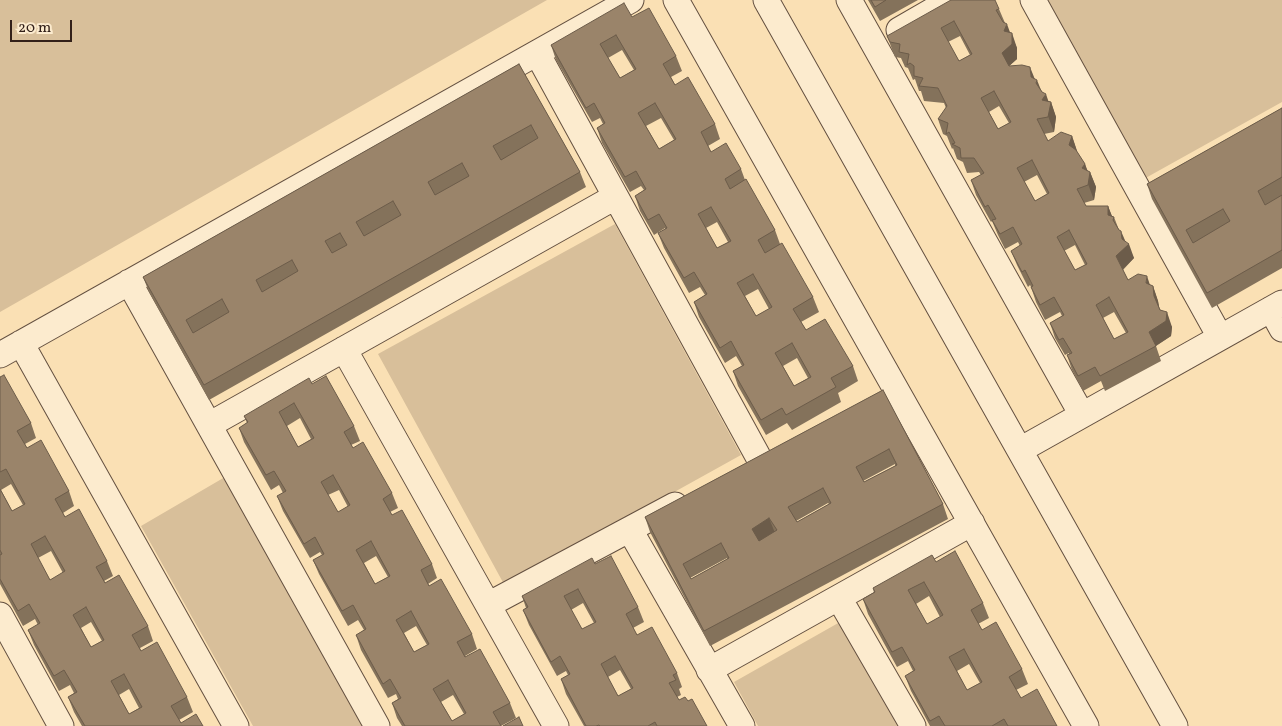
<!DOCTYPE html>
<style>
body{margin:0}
#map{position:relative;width:1282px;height:726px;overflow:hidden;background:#fae0b4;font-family:Vollkorn,serif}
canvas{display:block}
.scale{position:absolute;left:10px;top:20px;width:62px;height:22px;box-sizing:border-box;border:2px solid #322019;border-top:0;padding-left:6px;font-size:15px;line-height:18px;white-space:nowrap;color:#322019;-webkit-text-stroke:4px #fcebce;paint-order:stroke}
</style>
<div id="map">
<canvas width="1282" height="726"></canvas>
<div class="scale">20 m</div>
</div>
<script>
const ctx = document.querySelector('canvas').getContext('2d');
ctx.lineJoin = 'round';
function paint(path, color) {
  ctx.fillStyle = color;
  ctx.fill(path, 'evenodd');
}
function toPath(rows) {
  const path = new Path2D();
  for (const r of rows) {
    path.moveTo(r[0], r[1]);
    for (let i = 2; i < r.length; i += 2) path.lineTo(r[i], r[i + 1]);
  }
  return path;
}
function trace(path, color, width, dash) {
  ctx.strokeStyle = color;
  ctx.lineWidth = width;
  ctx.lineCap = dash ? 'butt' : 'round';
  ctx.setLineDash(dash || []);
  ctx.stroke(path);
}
paint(toPath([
 [0,0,547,0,0,312],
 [1044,0,1282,0,1282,102,1142,180],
 [615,224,741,455,505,586,378,354],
 [225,477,365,726,253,726,141,526],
 [840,622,898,726,758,726,734,682]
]), '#d8bf9a');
const minor = toPath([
 [676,0,1086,726],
 [766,0,1175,726],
 [849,0,1082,415],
 [1033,0,1220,337],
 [899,30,951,0],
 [537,53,760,460],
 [129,282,377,726],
 [1271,309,1282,329],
 [21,343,236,726],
 [344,349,556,726],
 [0,355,631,0],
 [209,425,615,197],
 [1020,450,1282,303],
 [630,530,742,726],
 [839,598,913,726],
 [488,605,675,505],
 [0,615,61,726],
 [709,670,972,523]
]);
trace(minor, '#645040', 27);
trace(minor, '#fcebce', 25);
paint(toPath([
 [868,0,918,0,880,21],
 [999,9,1005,23,1017,48,1017,59,1009,66,1034,79,1042,92,1048,101,1051,102,1056,117,1054,132,1044,134,1048,141,1072,136,1077,151,1077,152,1085,164,1087,171,1090,172,1096,187,1094,200,1084,203,1086,206,1108,206,1112,217,1114,217,1119,230,1134,258,1123,270,1128,280,1153,286,1158,301,1159,308,1172,327,1171,336,1156,346,1161,361,1105,391,1101,381,1083,391,1072,370,1067,355,1069,354,1069,353,1065,355,1055,338,1050,323,1062,316,1060,312,1045,320,1036,302,1031,287,1030,285,1028,287,1017,265,1011,251,1020,246,1018,242,1005,249,998,235,992,221,991,222,976,195,971,180,981,175,979,172,967,173,963,162,957,159,953,148,952,149,947,136,943,134,938,119,946,108,944,103,924,101,921,91,919,91,915,79,913,80,908,68,905,67,901,58,895,57,887,36],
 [960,36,970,55,959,61,948,42],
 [999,106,1009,123,998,129,989,112],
 [1037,175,1047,194,1035,201,1024,182],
 [1075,245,1085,265,1075,270,1064,251],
 [1114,312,1126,333,1114,339,1103,318],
 [632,17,676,56,682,71,671,77,675,85,715,124,720,139,708,146,711,152,741,169,745,180,775,230,780,244,813,297,819,312,801,322,806,330,853,366,858,381,838,393,841,402,792,430,787,423,766,435,738,386,733,371,742,366,736,356,725,363,699,317,694,302,705,295,700,287,689,293,664,248,658,233,665,229,665,228,654,235,640,211,635,196,644,190,641,186,630,192,602,143,597,128,603,124,600,118,592,122,556,60,551,45],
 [622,50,634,70,620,78,608,58],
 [661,118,674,140,659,149,646,126],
 [717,222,728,242,717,248,706,228],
 [758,289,769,309,756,316,745,296],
 [797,358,808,378,794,386,783,366],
 [519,64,580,172,586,187,209,400,149,292,143,277],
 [1282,108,1282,268,1212,308,1152,199,1147,184],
 [0,377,31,423,36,438,25,444,27,448,69,491,74,506,63,513,65,517,107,561,113,576,104,581,105,583,148,626,153,641,140,648,141,651,187,697,193,712,179,720,181,723,203,726,82,726,74,712,68,697,74,693,70,685,59,691,34,645,28,630,38,625,35,619,23,626,0,584],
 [11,484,23,505,12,511,1,490],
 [51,551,63,573,50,580,38,558],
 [91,622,102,641,91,647,81,628],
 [129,689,139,708,129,714,119,695],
 [312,384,354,426,360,441,351,445,353,448,392,493,398,508,390,512,392,515,432,564,437,578,428,584,472,634,477,649,465,656,510,703,516,718,501,726,402,726,397,718,392,703,398,699,396,694,388,698,361,650,356,635,364,630,358,620,348,626,319,574,313,560,322,555,320,552,310,558,283,511,277,496,283,493,279,485,271,490,244,442,239,428,247,423,244,416],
 [300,418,311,439,298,447,287,426],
 [339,490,348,507,338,512,328,495],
 [376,556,388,577,375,584,364,563],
 [416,626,427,645,414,652,404,633],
 [453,695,464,714,452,721,441,702],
 [883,390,943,504,948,519,710,646,650,532,645,517],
 [895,464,895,466,864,482,863,481],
 [828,503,829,504,797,522,796,521],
 [727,558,727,559,691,579,690,578],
 [936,562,983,603,989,618,978,624,982,630,1022,669,1028,684,1016,690,1021,698,1057,726,930,726,911,691,905,676,913,671,908,661,897,667,868,614,863,599,874,593,873,588],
 [929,596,940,617,927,624,916,604],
 [969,664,980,683,967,690,957,671],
 [595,564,638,607,644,622,633,628,637,635,677,673,682,687,679,689,681,695,677,697,679,700,688,701,707,726,584,726,566,694,561,679,568,675,566,671,557,676,529,625,523,610,526,608,522,596],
 [583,603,594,623,582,629,571,610],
 [620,670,631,689,618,696,608,677]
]), '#84725b');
paint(toPath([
 [1007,24,1012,38,1012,33,1017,48,1017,59,1007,68,1002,53,1004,31],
 [1030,67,1036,82,1031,77],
 [1037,80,1043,95,1036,83],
 [1046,94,1050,106,1051,102,1056,117,1054,132,1042,100],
 [1072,136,1077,151,1074,160,1069,145],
 [1085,164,1090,177,1090,172,1096,187,1094,200,1082,168],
 [1108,206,1114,221,1108,215],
 [1121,231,1127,245,1129,244,1134,258,1121,271,1116,256,1122,239],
 [1147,276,1152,291,1146,283],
 [1153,286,1158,301,1160,311,1154,296],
 [1167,312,1172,327,1171,336,1154,347,1149,332],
 [769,518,775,533,757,544,752,529]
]), '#6c5c4a');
const building = toPath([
 [871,0,886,0,875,7,871,0],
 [951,0,995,0,999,9,996,10,1003,22,1007,24,1004,31,1012,33,1012,44,1002,53,1009,66,1022,65,1030,67,1031,77,1037,80,1036,83,1042,92,1046,94,1042,100,1051,102,1048,117,1037,119,1048,141,1061,132,1072,136,1069,145,1076,150,1085,164,1082,168,1090,172,1088,185,1077,189,1086,206,1108,206,1108,215,1114,217,1113,220,1119,230,1121,231,1122,239,1129,244,1116,256,1128,280,1138,274,1147,276,1146,283,1153,286,1154,296,1160,310,1167,312,1166,321,1149,332,1156,346,1100,376,1095,367,1078,376,1067,355,1072,353,1063,338,1059,340,1050,323,1064,315,1054,297,1040,305,1031,287,1033,286,1025,270,1022,272,1011,251,1022,244,1013,227,1000,234,992,220,996,219,988,205,985,207,971,180,984,173,974,158,961,158,960,148,952,144,955,143,949,132,946,134,948,123,938,119,947,106,938,88,919,86,923,78,914,76,914,66,910,63,907,65,909,54,899,52,900,44,890,42,887,36,951,0],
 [954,21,972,54,959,61,941,28,954,21],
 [994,91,1011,122,998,129,981,98,994,91],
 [1032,160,1049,193,1035,201,1017,168,1032,160],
 [1069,230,1087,264,1075,270,1057,237,1069,230],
 [1109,297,1128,332,1114,339,1096,305,1109,297],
 [624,3,632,17,649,8,676,56,663,64,675,85,688,77,715,124,701,132,711,152,726,143,741,169,725,179,730,189,746,179,775,230,758,240,765,253,782,243,813,297,793,309,806,330,825,319,853,366,831,378,836,387,786,415,782,408,761,420,733,371,744,365,731,341,720,348,694,302,707,294,694,272,684,278,658,233,667,228,659,214,648,220,635,196,646,189,636,171,625,177,597,128,605,123,594,103,586,108,551,45,624,3],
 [616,35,636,69,620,78,600,44,616,35],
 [655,103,676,139,659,149,638,113,655,103],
 [711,207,731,241,717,248,698,214,711,207],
 [753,274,772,307,756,316,737,283,753,274],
 [792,343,811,377,794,386,775,353,792,343],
 [519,64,580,172,204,385,143,277,519,64],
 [531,125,538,138,501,160,493,146,531,125],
 [462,163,469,176,435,195,428,182,462,163],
 [393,201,401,215,364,236,356,222,393,201],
 [340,233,347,245,332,253,325,241,340,233],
 [292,260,298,271,262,292,256,280,292,260],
 [222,299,229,312,193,333,186,320,222,299],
 [1282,108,1282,177,1258,191,1265,205,1282,195,1282,250,1207,293,1147,184,1282,108],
 [1223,209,1230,221,1193,243,1186,230,1223,209],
 [4,375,31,423,17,431,27,448,41,440,69,491,55,499,65,517,79,509,107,561,96,567,105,583,119,575,148,626,132,635,141,651,157,642,187,697,171,706,181,723,196,714,203,726,85,726,68,697,77,692,64,670,54,676,28,630,40,623,29,604,18,611,0,579,0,555,2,554,0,550,0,489,12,511,25,504,6,469,0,472,0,377,4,375],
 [45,536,65,571,50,580,31,544,45,536],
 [86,607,104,640,91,647,73,615,86,607],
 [124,674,142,707,129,714,111,681,124,674],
 [326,376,354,426,344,432,353,448,363,442,392,493,383,499,392,515,402,510,432,564,421,570,429,586,441,579,472,634,457,642,465,657,480,649,510,703,493,712,501,726,405,726,392,703,401,698,390,679,383,684,356,635,366,629,353,605,342,611,313,560,324,554,315,537,304,544,277,496,286,491,274,471,266,475,239,428,248,422,244,416,309,378,312,384,326,376],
 [294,403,314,438,298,447,279,412,294,403],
 [333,475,350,505,338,512,321,482,333,475],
 [371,541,390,576,375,584,356,550,371,541],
 [411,611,429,644,414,652,396,620,411,611],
 [448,680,466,713,452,721,433,689,448,680],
 [883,390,943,504,704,631,645,517,883,390],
 [889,449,897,465,864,482,856,467,889,449],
 [823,488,831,503,797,522,788,507,823,488],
 [769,518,777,530,759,541,752,529,769,518],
 [721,543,729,558,691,579,683,564,721,543],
 [955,551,983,603,971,610,982,630,996,622,1022,669,1009,677,1021,698,1037,689,1057,726,1008,726,1004,719,992,726,945,726,939,716,930,721,905,676,915,670,902,647,892,652,863,599,875,592,873,588,932,555,936,562,955,551],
 [924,582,943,615,927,624,908,590,924,582],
 [964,649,982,682,967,690,949,657,964,649],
 [611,556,638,607,626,614,637,635,652,627,677,673,673,675,676,680,669,683,679,700,685,697,688,701,692,699,707,726,657,726,655,722,648,726,600,726,599,725,596,726,586,726,561,679,570,674,560,656,551,662,523,610,528,607,522,596,592,558,595,564,611,556],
 [578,589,596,622,582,629,564,596,578,589],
 [615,656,633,688,618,696,601,664,615,656],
 [519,717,523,726,503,726,519,717]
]);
paint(building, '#9a846a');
trace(building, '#6c5c4a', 1);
</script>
